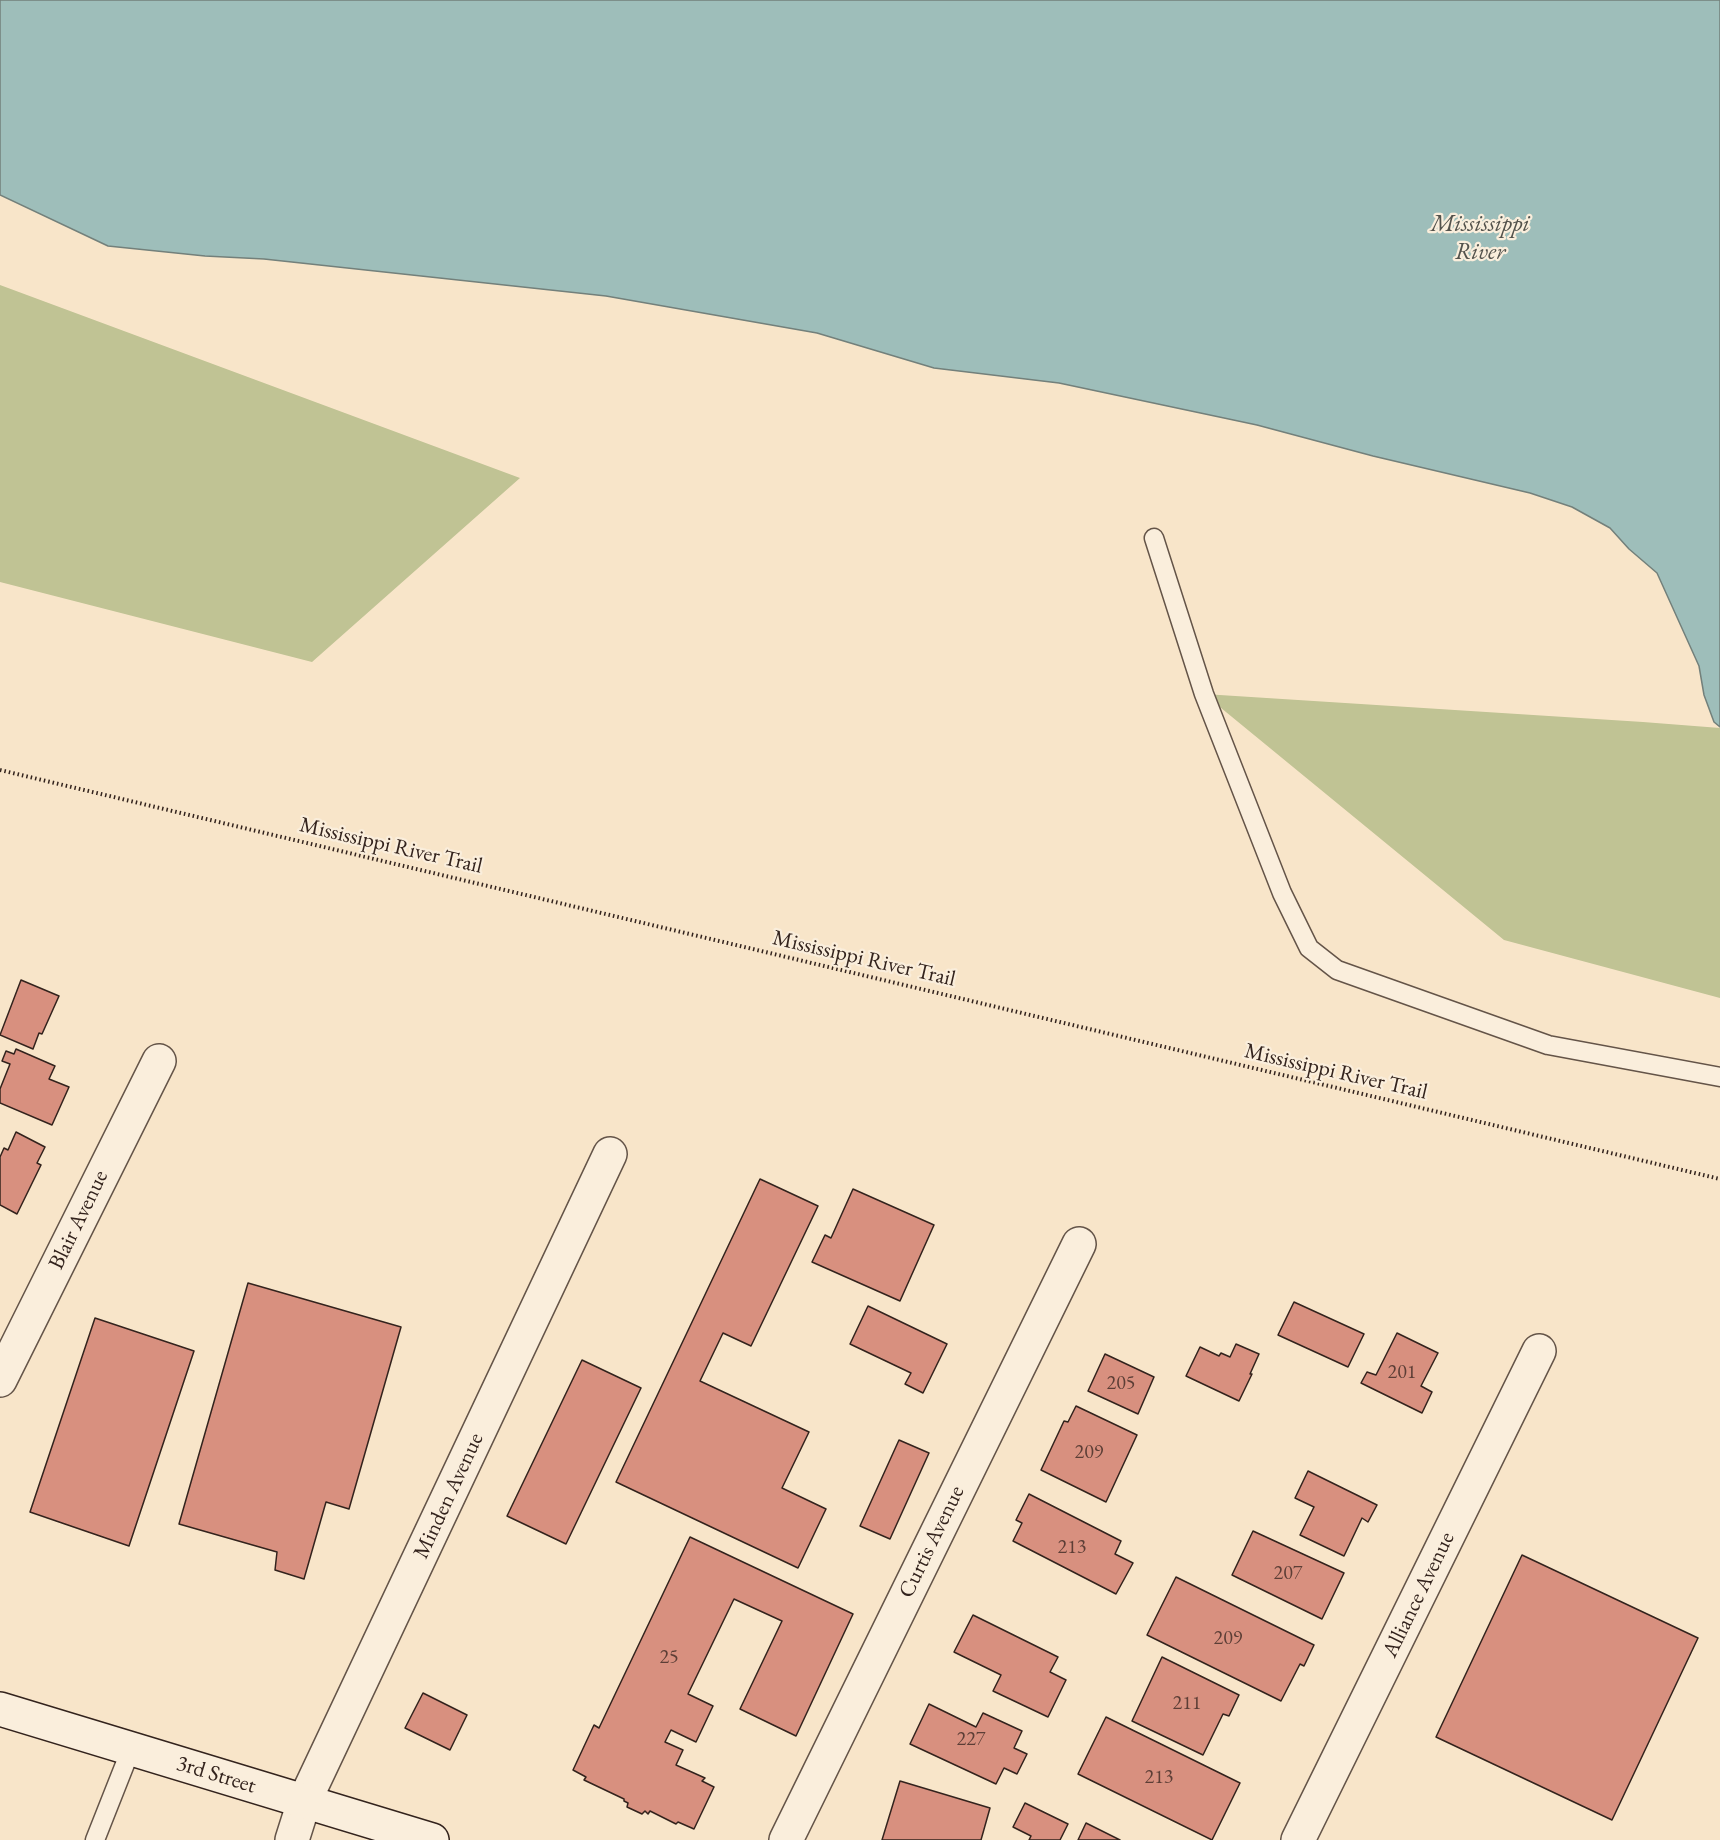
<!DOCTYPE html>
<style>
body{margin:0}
canvas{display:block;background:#f8e5c9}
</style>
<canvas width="1720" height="1840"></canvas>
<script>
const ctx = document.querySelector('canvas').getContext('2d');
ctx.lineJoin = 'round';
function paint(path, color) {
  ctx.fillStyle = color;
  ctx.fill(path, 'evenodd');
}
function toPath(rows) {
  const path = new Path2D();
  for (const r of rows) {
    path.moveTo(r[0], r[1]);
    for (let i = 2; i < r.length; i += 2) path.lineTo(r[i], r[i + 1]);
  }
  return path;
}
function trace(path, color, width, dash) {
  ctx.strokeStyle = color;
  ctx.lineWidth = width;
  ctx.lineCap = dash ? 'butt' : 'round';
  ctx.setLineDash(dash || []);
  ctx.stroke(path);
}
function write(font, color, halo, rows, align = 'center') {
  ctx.font = font + ' "EB Garamond",serif';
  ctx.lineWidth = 4.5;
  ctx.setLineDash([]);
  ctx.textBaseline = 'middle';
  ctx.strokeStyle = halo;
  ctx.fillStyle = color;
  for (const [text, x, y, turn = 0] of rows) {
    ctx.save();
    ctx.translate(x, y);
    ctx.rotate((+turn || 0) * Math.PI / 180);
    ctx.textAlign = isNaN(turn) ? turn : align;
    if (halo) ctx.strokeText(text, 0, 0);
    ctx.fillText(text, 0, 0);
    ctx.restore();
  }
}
paint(toPath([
 [0,285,520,478,312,662,0,582],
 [1204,694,1643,722,1720,728,1720,998,1504,940]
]), '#c0c394');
const water = toPath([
 [0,0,1720,0,1720,727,1714,722,1704,695,1699,666,1657,573,1629,549,1610,528,1572,507,1530,493,1373,456,1257,425,1059,383,934,368,817,333,606,296,264,259,205,256,108,246,0,195,0,0]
]);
paint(water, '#9ebeba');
trace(water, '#73807b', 1.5);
const building = toPath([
 [21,980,59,996,42,1034,39,1033,33,1049,0,1035,21,980],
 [16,1049,55,1066,49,1079,69,1087,52,1125,0,1103,0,1089,10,1064,2,1061,6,1051,14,1054,16,1049],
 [16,1132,45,1147,37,1163,41,1165,17,1214,0,1205,0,1157,4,1148,8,1150,16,1132],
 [760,1179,818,1206,751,1346,723,1333,700,1381,809,1432,782,1488,826,1509,798,1568,616,1482,760,1179],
 [853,1189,934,1225,900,1301,812,1262,825,1235,831,1238,853,1189],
 [248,1283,401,1327,349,1509,326,1502,304,1579,275,1570,277,1552,179,1524,248,1283],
 [1294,1302,1364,1334,1348,1367,1278,1335,1294,1302],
 [868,1306,947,1344,923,1393,905,1384,911,1373,850,1344,868,1306],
 [95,1318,194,1351,129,1546,30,1512,95,1318],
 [1397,1333,1438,1353,1421,1386,1432,1392,1422,1413,1361,1383,1367,1372,1376,1375,1397,1333],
 [1236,1344,1259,1354,1250,1374,1252,1374,1239,1401,1186,1376,1200,1347,1219,1356,1221,1353,1230,1357,1236,1344],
 [1105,1354,1154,1377,1138,1414,1088,1391,1105,1354],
 [582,1360,641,1388,566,1544,507,1516,582,1360],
 [1076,1406,1137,1435,1106,1502,1041,1470,1064,1421,1068,1422,1076,1406],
 [899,1440,929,1453,890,1539,860,1526,899,1440],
 [1308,1471,1377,1505,1368,1522,1362,1518,1344,1556,1300,1535,1314,1507,1295,1498,1308,1471],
 [1029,1494,1121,1541,1115,1554,1133,1563,1116,1594,1013,1541,1022,1523,1016,1520,1029,1494],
 [1253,1531,1344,1573,1322,1619,1232,1575,1253,1531],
 [690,1537,853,1614,796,1736,740,1709,782,1621,734,1599,688,1694,713,1706,696,1742,671,1730,665,1742,683,1750,676,1765,705,1778,702,1781,714,1787,694,1829,678,1822,676,1824,650,1811,648,1814,645,1811,642,1814,627,1807,628,1803,624,1801,624,1799,584,1780,586,1777,573,1770,594,1725,599,1728,690,1537],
 [1522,1555,1698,1638,1612,1820,1436,1737,1522,1555],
 [1176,1577,1314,1645,1304,1666,1300,1664,1281,1701,1147,1635,1176,1577],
 [973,1615,1058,1657,1050,1672,1066,1680,1048,1717,993,1691,1001,1675,954,1652,973,1615],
 [1162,1657,1239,1695,1229,1716,1223,1714,1203,1755,1132,1721,1162,1657],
 [423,1693,467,1715,450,1750,405,1728,423,1693],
 [929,1704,976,1727,983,1713,1022,1731,1014,1748,1027,1754,1017,1774,1004,1768,996,1784,910,1744,929,1704],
 [1106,1717,1240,1783,1212,1840,1078,1774,1106,1717],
 [900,1781,990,1808,981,1840,882,1840,900,1781],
 [1025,1803,1068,1824,1060,1840,1029,1840,1031,1836,1013,1827,1025,1803],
 [1086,1823,1120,1840,1078,1840,1086,1823]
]);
paint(building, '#d8907f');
trace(building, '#33231d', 1.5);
const service = toPath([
 [1154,538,1204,694,1282,893,1309,948,1337,970,1548,1045,1720,1077],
 [95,1840,131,1749]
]);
const minor = toPath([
 [0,1380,159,1061],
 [292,1840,304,1802,610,1154],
 [786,1840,1079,1244],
 [1298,1840,1539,1351]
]);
const secondary = toPath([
 [0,1709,432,1840]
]);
trace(service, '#645448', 21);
trace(minor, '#645448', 36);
trace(secondary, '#33231d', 36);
trace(toPath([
 [0,770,1720,1179]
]), '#33231d', 4, [1.5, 3]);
trace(service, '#faeedc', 18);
trace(minor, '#faeedc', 33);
trace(secondary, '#faeedc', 33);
write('20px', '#5c3e36', null, [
 ["201",1402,1373],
 ["205",1121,1384],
 ["209",1089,1453],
 ["213",1072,1548],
 ["207",1288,1574],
 ["209",1228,1639],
 ["25",669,1658],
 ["211",1187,1704],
 ["227",971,1740],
 ["213",1159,1778]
]);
write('22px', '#33231d', '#faeedc', [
 ["Mississippi River Trail",391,846,13],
 ["Mississippi River Trail",864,959,13],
 ["Mississippi River Trail",1336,1072,13],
 ["Blair Avenue",79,1220,-64],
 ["Minden Avenue",449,1496,-65],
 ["Curtis Avenue",932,1542,-64],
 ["Alliance Avenue",1419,1595,-64],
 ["3rd Street",216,1775,17]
]);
write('italic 24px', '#53524c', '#faeedc', [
 ["Mississippi",1480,224],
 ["River",1480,252]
]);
</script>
